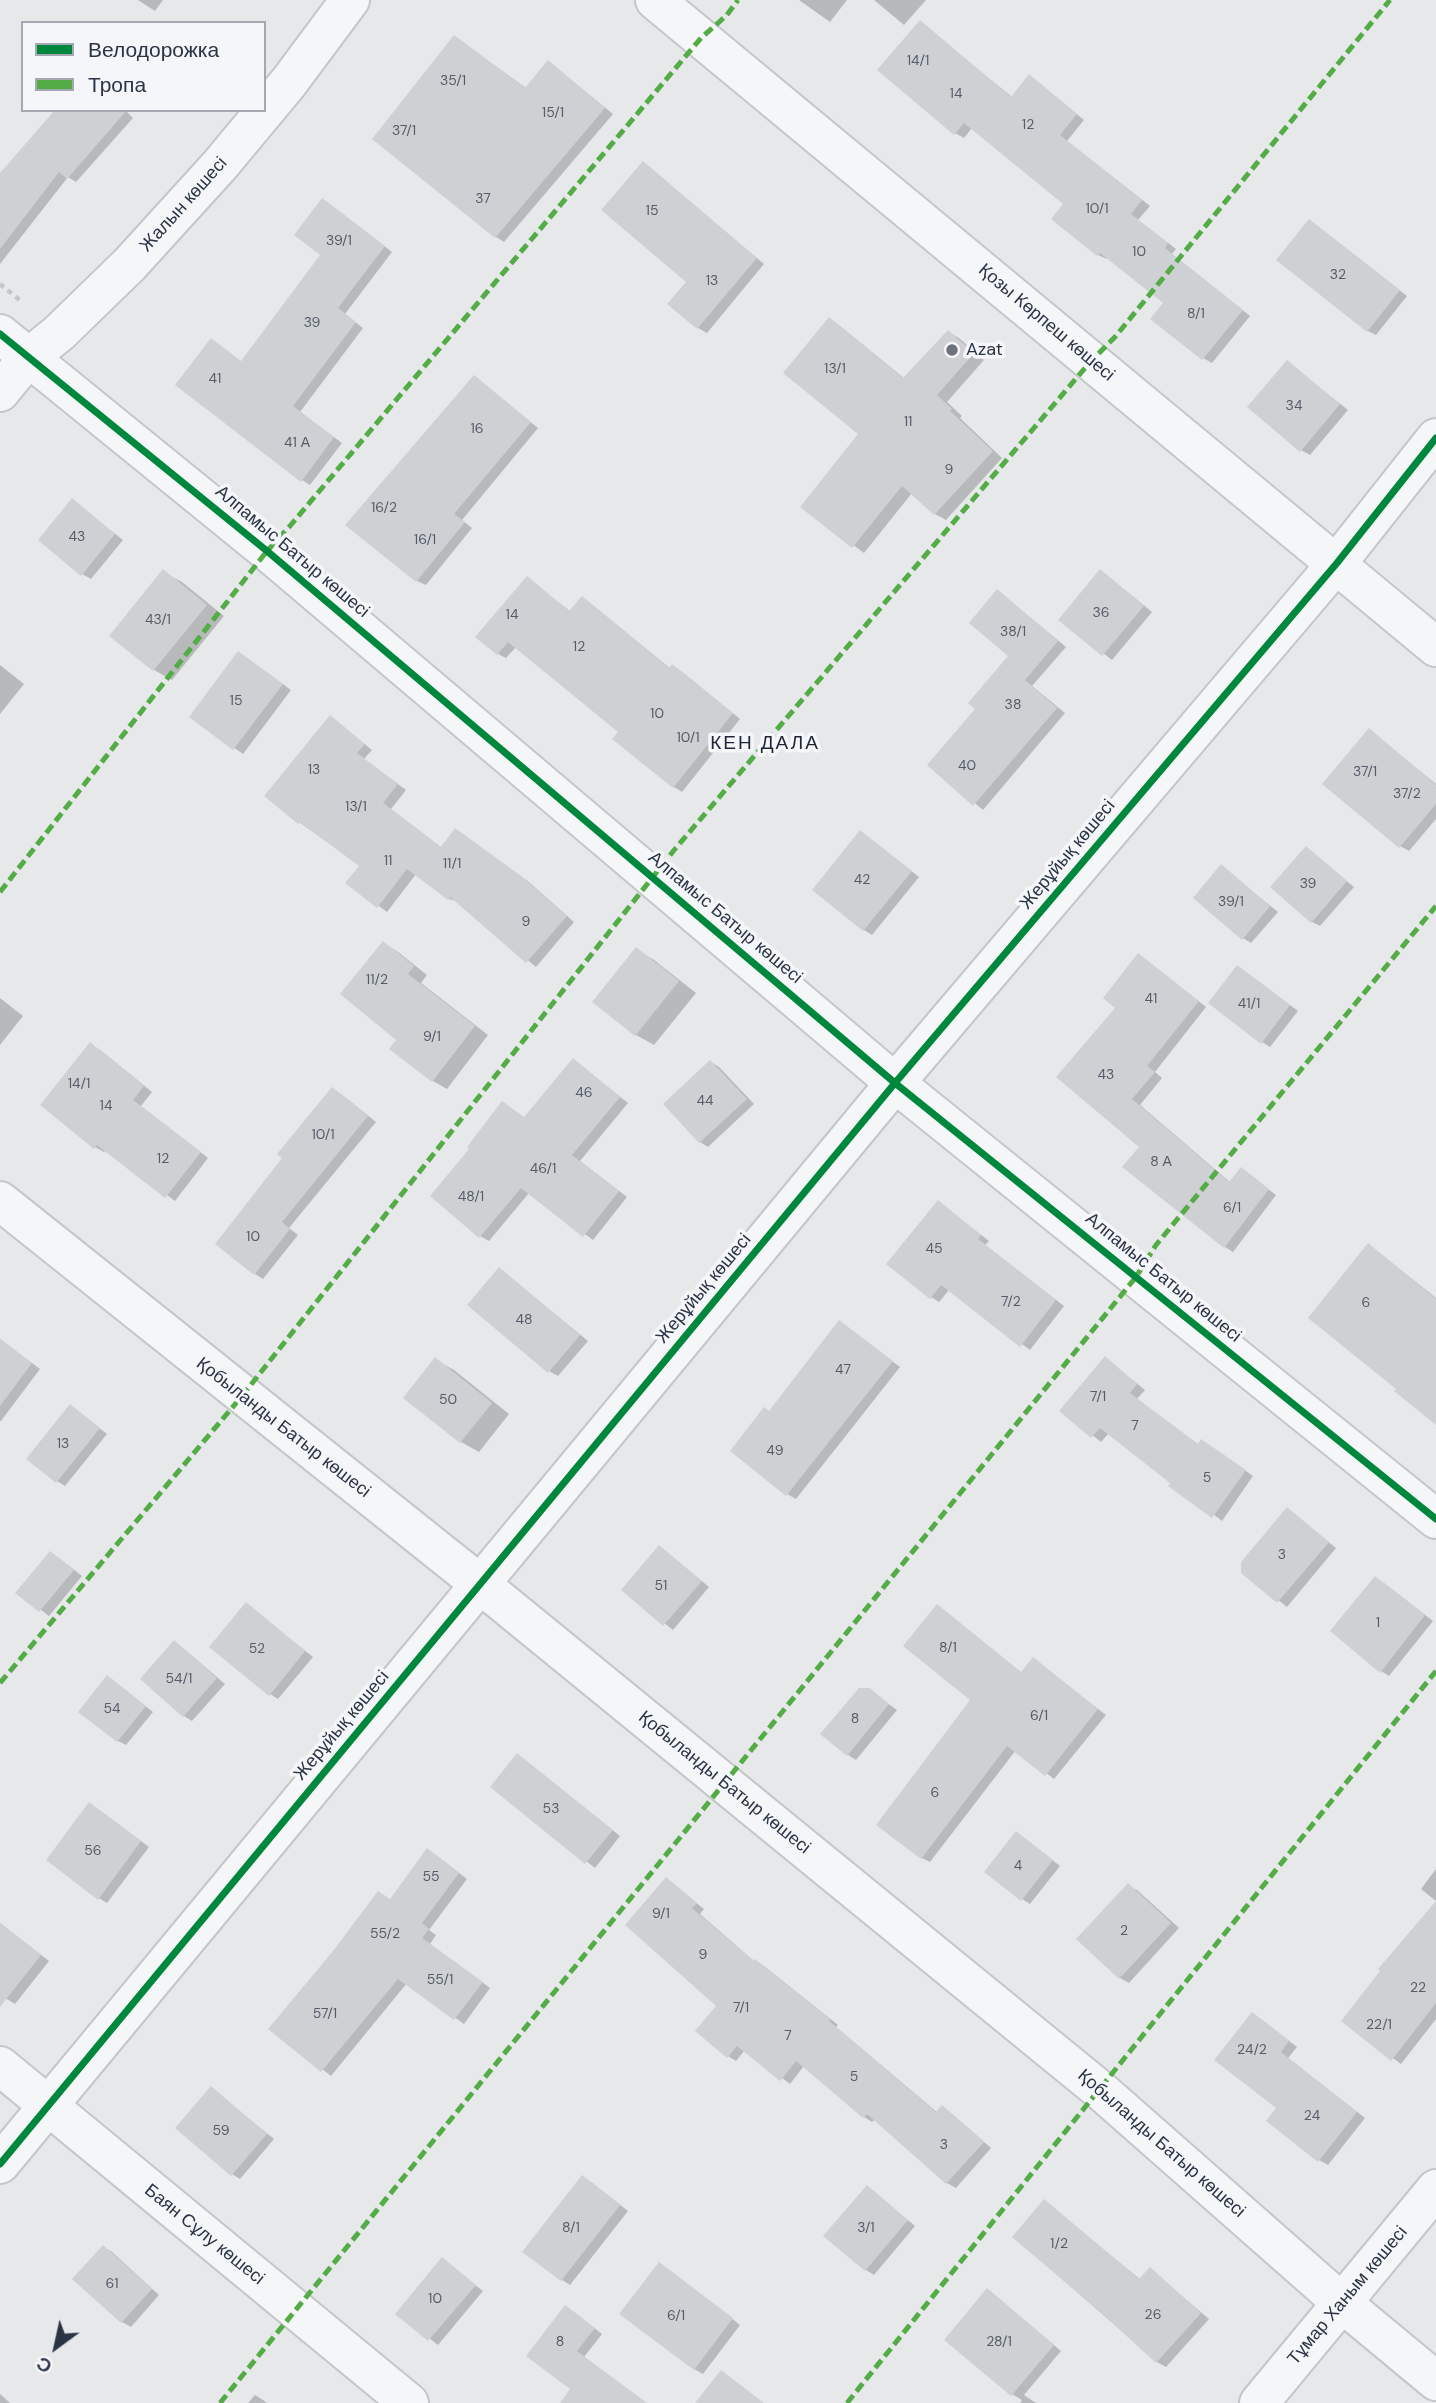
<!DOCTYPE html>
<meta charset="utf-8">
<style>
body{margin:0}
#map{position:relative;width:1436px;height:2403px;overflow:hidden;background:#e6e8ea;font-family:"DM Sans",sans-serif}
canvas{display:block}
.legend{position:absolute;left:21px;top:21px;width:245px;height:91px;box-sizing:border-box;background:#f4f6f9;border:2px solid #a4a8b1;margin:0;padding:9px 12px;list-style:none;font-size:21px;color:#2b3445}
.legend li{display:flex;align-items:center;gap:14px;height:35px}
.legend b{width:35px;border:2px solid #a4a8b1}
.north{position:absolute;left:21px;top:2312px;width:70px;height:70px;-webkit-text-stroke:5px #f4f6f9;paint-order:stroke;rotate:213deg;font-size:19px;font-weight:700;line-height:28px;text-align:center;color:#2b3445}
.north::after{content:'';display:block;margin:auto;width:24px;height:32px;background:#2b3445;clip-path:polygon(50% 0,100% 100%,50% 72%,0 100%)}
</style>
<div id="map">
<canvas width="1436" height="2403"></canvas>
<ul class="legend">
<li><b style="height:9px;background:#00873e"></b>Велодорожка</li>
<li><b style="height:9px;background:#54ac47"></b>Тропа</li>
</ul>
<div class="north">С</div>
</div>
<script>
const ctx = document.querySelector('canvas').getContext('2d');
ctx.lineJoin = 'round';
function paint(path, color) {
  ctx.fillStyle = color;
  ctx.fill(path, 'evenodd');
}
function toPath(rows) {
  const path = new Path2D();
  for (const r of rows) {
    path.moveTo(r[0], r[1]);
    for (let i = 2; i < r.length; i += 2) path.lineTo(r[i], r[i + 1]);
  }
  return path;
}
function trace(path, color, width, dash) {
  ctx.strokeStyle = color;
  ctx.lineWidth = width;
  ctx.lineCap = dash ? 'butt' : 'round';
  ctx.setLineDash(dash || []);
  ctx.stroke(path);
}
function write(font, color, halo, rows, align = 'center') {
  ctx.font = font + ' "DM Sans",sans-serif';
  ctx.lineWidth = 7;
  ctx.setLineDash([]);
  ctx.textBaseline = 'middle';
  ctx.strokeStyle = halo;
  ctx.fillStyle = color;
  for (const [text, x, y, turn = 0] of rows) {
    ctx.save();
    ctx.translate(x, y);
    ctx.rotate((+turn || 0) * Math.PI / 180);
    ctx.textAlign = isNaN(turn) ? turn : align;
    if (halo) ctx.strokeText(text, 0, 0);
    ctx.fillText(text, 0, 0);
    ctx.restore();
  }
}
paint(toPath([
 [138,0,163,0,155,11],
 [799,0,847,0,830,22],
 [874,0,926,0,904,25],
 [920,22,1012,97,1038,82,1084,120,1067,141,1150,206,1138,220,1176,249,1172,254,1250,316,1212,363,1203,358,1166,302,1108,258,1107,259,1098,255,1054,219,1065,204,972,128,964,138,955,133],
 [455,37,526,88,549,62,613,114,504,242,496,237],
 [125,110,133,118,76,182,68,177,0,264,0,176],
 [643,163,764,264,707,333,698,328,689,282],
 [331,205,392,252,345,314,363,328,300,412,342,443,310,485,302,480,242,362,322,255],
 [1310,221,1407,296,1376,335,1368,331],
 [829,320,840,326,905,379,948,332,959,338,984,360,947,402,962,416,960,418,1002,458,946,520,935,514,912,493,864,553,803,507,861,434],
 [1287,362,1348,410,1310,455,1301,450],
 [474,377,538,428,462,520,472,528,426,585,417,581],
 [73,501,123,540,91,579,82,574],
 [163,572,182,582,224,616,172,680,154,670],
 [1109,577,1152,612,1112,660,1060,620],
 [527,578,571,612,590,603,671,669,681,671,740,719,682,792,674,787,620,731,516,647,506,658,498,654],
 [998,591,1066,647,1032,686,1065,713,983,810,929,765,978,709,1011,656],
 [247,658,291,690,243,754,191,717],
 [0,665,24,684,0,714],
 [330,717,372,750,364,759,406,790,391,809,442,848,464,835,530,883,574,922,536,967,459,902,449,899,416,874,387,912,348,883,361,866,299,822],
 [1369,730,1436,784,1436,819,1409,851,1400,846],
 [861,832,919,877,872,935,864,930],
 [1306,848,1354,887,1320,926,1312,922],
 [1221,866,1278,912,1251,943,1243,938],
 [384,943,398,952,427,975,421,983,488,1035,447,1089,433,1081,399,1039],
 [636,949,654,960,696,993,654,1045,636,1035],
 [1139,955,1206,1007,1155,1072,1162,1078,1140,1105,1231,1183,1249,1175,1276,1195,1233,1252,1225,1247,1141,1147,1059,1076,1117,1007],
 [1246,972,1298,1011,1270,1047,1262,1042],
 [0,998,23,1016,0,1045],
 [99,1049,152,1092,141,1106,208,1158,175,1201,106,1149,104,1152,95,1147],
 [574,1060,628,1103,580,1161,627,1197,593,1240,529,1193,489,1241,480,1236,525,1119],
 [711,1062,719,1067,754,1104,708,1147,700,1142],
 [341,1094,376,1122,289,1228,298,1235,263,1279,255,1274],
 [938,1202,989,1241,985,1245,1064,1306,1030,1350,949,1290,939,1302,931,1297],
 [1377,1251,1436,1298,1436,1422],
 [500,1269,588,1341,558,1376,549,1371],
 [840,1322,900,1367,796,1499,787,1494,770,1413],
 [0,1339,40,1369,1,1421,0,1421],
 [1105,1358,1145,1390,1137,1399,1199,1445,1210,1446,1253,1476,1222,1521,1109,1433,1101,1442,1061,1410],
 [436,1360,454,1370,509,1414,479,1452,461,1442,406,1397],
 [71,1406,107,1434,65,1486,57,1481],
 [1288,1509,1336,1548,1287,1607,1243,1572],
 [660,1547,709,1587,673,1630,623,1590],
 [59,1558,82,1576,49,1616,18,1592],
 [1384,1583,1433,1621,1389,1676,1381,1671],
 [247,1605,313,1657,278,1699,270,1694],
 [938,1606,1022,1673,1033,1659,1106,1715,1054,1779,1016,1750,930,1862,922,1858,972,1700],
 [183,1648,225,1684,192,1721,184,1716],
 [116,1683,153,1712,126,1745,118,1741],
 [869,1690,897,1710,856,1760,848,1755],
 [518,1755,620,1836,595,1868,492,1787],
 [98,1809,149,1847,107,1903,99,1898],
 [1024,1838,1060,1866,1030,1904,1022,1899],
 [436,1855,467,1879,429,1930,436,1935,430,1944,490,1988,464,2024,407,1983,331,2076,271,2028,391,1900],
 [1436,1869,1436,1901,1421,1889],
 [666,1879,704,1909,700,1914,755,1962,764,1966,838,2025,836,2027,938,2113,942,2108,951,2113,991,2148,956,2188,947,2183,875,2119,872,2122,864,2117,804,2066,790,2084,745,2050,736,2061,728,2056,718,2006],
 [1128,1886,1137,1890,1179,1928,1129,1983,1120,1978,1078,1939],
 [1436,1904,1436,2019,1401,2064,1343,2021],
 [0,1923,49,1961,15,2004,0,1995],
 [1261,2019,1297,2047,1288,2058,1365,2118,1328,2165,1319,2160,1278,2108],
 [212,2089,274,2139,240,2179,232,2174],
 [591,2182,628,2211,570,2285,562,2280],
 [867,2187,915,2226,874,2275,866,2270],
 [1044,2201,1141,2280,1150,2269,1209,2319,1166,2367,1157,2362,1014,2237],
 [104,2247,112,2252,159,2295,131,2327,122,2322],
 [443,2260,483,2291,438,2345,398,2314],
 [668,2269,740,2325,703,2374,694,2369],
 [996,2296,1061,2351,1024,2395,1036,2403,1020,2403,1022,2400,1012,2394],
 [574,2312,602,2334,584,2357,632,2403,562,2403,573,2389],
 [0,2394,10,2403,0,2403],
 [255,2395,263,2400,267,2403,248,2403]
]), '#0003');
paint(toPath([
 [920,20,1011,97,1029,74,1077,114,1060,135,1142,200,1131,214,1168,243,1165,248,1243,310,1202,360,1150,319,1163,303,1100,253,1097,256,1051,219,1063,204,964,123,954,135,877,70],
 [454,35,525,88,548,60,605,108,495,238,372,139],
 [55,110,127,110,67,179,59,172,0,249,0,173],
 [643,161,757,258,697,329,667,304,686,282,601,210],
 [322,198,385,246,338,308,356,322,293,406,334,437,301,482,175,385,211,338,241,361,320,255,294,235],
 [1309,219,1400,290,1367,332,1276,260],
 [829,317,903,378,948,330,974,353,937,395,952,409,950,411,993,451,934,515,902,486,852,548,800,507,858,434,783,373],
 [1287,360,1340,404,1300,452,1247,407],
 [474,375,531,422,454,514,465,522,416,582,345,525],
 [72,498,115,534,81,576,38,540],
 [163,569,207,605,153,671,109,636],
 [1100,569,1144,606,1102,656,1058,620],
 [527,576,569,611,582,596,669,668,672,664,733,713,673,788,612,739,618,732,508,642,497,655,475,637],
 [997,589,1058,641,1025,680,1057,708,973,806,927,765,975,709,968,703,1008,656,969,623],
 [238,651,283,684,233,750,189,717],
 [330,715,365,744,357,753,398,784,383,803,441,847,455,828,521,876,567,916,526,963,450,897,448,900,407,869,377,908,345,883,359,866,300,822,298,824,264,796],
 [1369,728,1436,785,1436,804,1399,848,1322,784],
 [860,830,912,871,863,931,812,890],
 [1306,846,1347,881,1311,923,1270,887],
 [1221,864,1270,906,1242,940,1193,898],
 [383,941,414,966,408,974,475,1026,432,1082,389,1049,396,1040,340,994],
 [636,947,679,981,635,1036,592,1002],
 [1138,953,1199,1001,1147,1066,1155,1072,1132,1099,1229,1182,1241,1167,1269,1189,1224,1248,1122,1167,1139,1147,1056,1077,1115,1008,1103,998],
 [1237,965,1290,1005,1261,1044,1208,1003],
 [90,1042,144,1086,133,1100,201,1152,165,1198,97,1145,94,1149,40,1105],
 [573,1058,620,1097,572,1155,619,1191,583,1237,521,1188,479,1238,430,1196,469,1149,467,1147,502,1101,524,1117],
 [710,1060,747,1099,699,1143,663,1104],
 [332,1087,368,1116,282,1222,290,1229,254,1275,215,1244,282,1158,277,1154],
 [938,1200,981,1235,978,1239,1056,1300,1020,1347,941,1285,930,1299,886,1264],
 [1368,1243,1436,1299,1436,1425,1394,1391,1396,1389,1308,1318],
 [499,1267,580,1335,548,1373,467,1305],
 [839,1320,893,1361,786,1496,730,1451,764,1407,769,1411],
 [0,1339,32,1363,0,1406],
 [1105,1356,1137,1384,1130,1393,1198,1444,1201,1439,1246,1470,1212,1518,1168,1486,1170,1483,1100,1428,1091,1438,1059,1411],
 [435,1357,492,1403,460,1443,403,1398],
 [70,1404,100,1428,56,1483,26,1459],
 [1287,1507,1329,1542,1277,1603,1241,1573,1241,1562],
 [659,1545,702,1581,663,1626,621,1590],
 [50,1551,74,1570,39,1612,15,1593],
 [1375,1576,1425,1615,1380,1673,1330,1631],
 [246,1602,305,1651,269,1696,209,1647],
 [937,1604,1021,1672,1033,1657,1098,1709,1045,1776,1007,1746,921,1859,876,1825,970,1700,903,1646],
 [174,1640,217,1678,183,1717,140,1679],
 [107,1675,146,1706,117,1742,78,1712],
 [859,1688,870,1688,889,1704,847,1756,820,1734],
 [517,1753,613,1830,585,1864,490,1787],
 [89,1802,141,1841,98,1900,46,1860],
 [1016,1831,1053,1860,1021,1901,984,1872],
 [427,1848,459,1873,422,1923,429,1929,422,1938,483,1982,454,2020,398,1979,321,2072,268,2029,333,1951,378,1891,390,1899],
 [666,1877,697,1903,692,1908,754,1961,755,1959,830,2019,829,2021,936,2112,942,2105,984,2142,946,2184,867,2114,863,2118,796,2061,780,2081,737,2046,727,2058,695,2031,716,2006,625,1925],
 [1128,1883,1171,1923,1119,1979,1076,1939],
 [1436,1901,1436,2003,1391,2061,1341,2021,1380,1971,1378,1969],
 [0,1923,41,1955,0,2007],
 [1252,2012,1289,2041,1281,2052,1357,2112,1318,2162,1266,2121,1276,2108,1214,2060],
 [211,2086,267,2134,231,2176,175,2128],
 [582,2175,620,2205,561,2281,522,2252],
 [867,2185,908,2220,865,2271,823,2236],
 [1044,2199,1139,2279,1150,2267,1201,2313,1156,2363,1106,2317,1012,2237],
 [103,2245,152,2289,121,2323,72,2279],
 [442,2257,476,2285,428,2341,395,2314],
 [659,2262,733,2318,694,2370,619,2314],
 [987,2288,1054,2345,1011,2396,944,2340],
 [565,2305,595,2328,577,2351,647,2403,560,2403,570,2389,526,2356],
 [721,2370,764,2403,695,2403]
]), '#ced0d3');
const minor = toPath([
 [655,0,1436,647],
 [0,334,267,551,895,1083,1436,1519],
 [0,392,28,358,59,333,130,264,220,165,289,82,350,0],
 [0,1201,480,1584,1100,2090,1342,2303,1436,2381],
 [0,2066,409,2403],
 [0,2164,895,1083,1337,563,1436,438],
 [1259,2403,1436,2189]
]);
trace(minor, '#c4c6c8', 42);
trace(toPath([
 [0,284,21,301]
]), '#c5c6ca', 4.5, [5, 5]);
trace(minor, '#f5f6f7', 38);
trace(toPath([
 [0,892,267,551,290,526,701,38,726,16,738,0],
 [0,1683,242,1396,675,849,1091,361,1115,337,1390,0],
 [220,2403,1136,1277,1156,1245,1436,906],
 [847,2403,1436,1671]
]), '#54ac47', 5, [10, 5]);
trace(toPath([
 [0,334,267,551,895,1083,1436,1519],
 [0,2164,895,1083,1337,563,1436,438]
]), '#00873e', 7);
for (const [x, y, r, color] of [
 [952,350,7,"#6c737f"]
]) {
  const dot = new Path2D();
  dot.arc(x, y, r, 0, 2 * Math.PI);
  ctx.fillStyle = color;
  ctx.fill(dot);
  trace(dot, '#f4f6f9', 2.5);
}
write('14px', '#545c69', null, [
 ["14/1",918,61],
 ["35/1",453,81],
 ["14",956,94],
 ["15/1",553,113],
 ["12",1028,125],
 ["37/1",404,131],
 ["37",483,199],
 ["10/1",1097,209],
 ["15",652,211],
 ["39/1",339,241],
 ["10",1139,252],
 ["32",1338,275],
 ["13",712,281],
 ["8/1",1196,314],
 ["39",312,323],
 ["13/1",835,369],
 ["41",215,379],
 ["34",1294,406],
 ["11",908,422],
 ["16",477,429],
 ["41 А",297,443],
 ["9",949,470],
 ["16/2",384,508],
 ["43",77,537],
 ["16/1",425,540],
 ["36",1101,613],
 ["14",512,615],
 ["43/1",158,620],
 ["38/1",1013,632],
 ["12",579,647],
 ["15",236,701],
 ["38",1013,705],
 ["10",657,714],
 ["10/1",688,738],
 ["40",967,766],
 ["13",314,770],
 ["37/1",1365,772],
 ["37/2",1407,794],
 ["13/1",356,807],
 ["11",388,861],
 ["11/1",452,864],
 ["42",862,880],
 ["39",1308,884],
 ["39/1",1231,902],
 ["9",526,922],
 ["11/2",377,980],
 ["41",1151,999],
 ["41/1",1249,1004],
 ["9/1",432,1037],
 ["43",1106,1075],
 ["14/1",79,1084],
 ["46",584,1093],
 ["44",705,1101],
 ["14",106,1106],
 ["10/1",323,1135],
 ["12",163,1159],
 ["8 А",1161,1162],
 ["46/1",543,1169],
 ["48/1",471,1197],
 ["6/1",1232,1208],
 ["10",253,1237],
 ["45",934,1249],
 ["7/2",1011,1302],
 ["6",1366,1303],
 ["48",524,1320],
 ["47",843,1370],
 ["7/1",1098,1397],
 ["50",448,1400],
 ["7",1135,1426],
 ["13",63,1444],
 ["49",775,1451],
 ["5",1207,1478],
 ["3",1282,1555],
 ["51",661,1586],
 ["1",1378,1623],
 ["8/1",948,1648],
 ["52",257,1649],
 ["54/1",179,1679],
 ["54",112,1709],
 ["6/1",1039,1716],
 ["8",855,1719],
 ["6",935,1793],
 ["53",551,1809],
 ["56",93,1851],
 ["4",1018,1866],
 ["55",431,1877],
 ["9/1",661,1914],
 ["2",1124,1931],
 ["55/2",385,1934],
 ["9",703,1955],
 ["55/1",440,1980],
 ["22",1418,1988],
 ["7/1",741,2008],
 ["57/1",325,2014],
 ["22/1",1379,2025],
 ["7",788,2036],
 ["24/2",1252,2050],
 ["5",854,2077],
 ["24",1312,2116],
 ["59",221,2131],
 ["3",944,2145],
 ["8/1",571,2228],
 ["3/1",866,2228],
 ["1/2",1059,2244],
 ["61",112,2284],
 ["10",435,2299],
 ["26",1153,2315],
 ["6/1",676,2316],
 ["8",560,2342],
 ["28/1",999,2342]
]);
write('18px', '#2b3445', '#f4f6f9', [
 ["Жалын көшесі",184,205,-48],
 ["Қозы Көрпеш көшесі",1046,323,40],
 ["Алпамыс Батыр көшесі",292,552,40],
 ["Жерұйық көшесі",1068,855,-50],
 ["Алпамыс Батыр көшесі",725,918,40],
 ["Алпамыс Батыр көшесі",1163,1278,39],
 ["Жерұйық көшесі",704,1289,-50],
 ["Қобыланды Батыр көшесі",283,1428,38],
 ["Жерұйық көшесі",342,1726,-50],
 ["Қобыланды Батыр көшесі",724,1783,39],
 ["Қобыланды Батыр көшесі",1161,2144,41],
 ["Баян Сұлу көшесі",204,2235,39],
 ["Тұмар Ханым көшесі",1348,2296,-50]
]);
write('18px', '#2b3445', '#f4f6f9', [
 ["Azat",966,350]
], 'left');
ctx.letterSpacing = '2px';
write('19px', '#1d2536', '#f4f6f9', [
 ["КЕН ДАЛА",765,744]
]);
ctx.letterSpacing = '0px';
</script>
